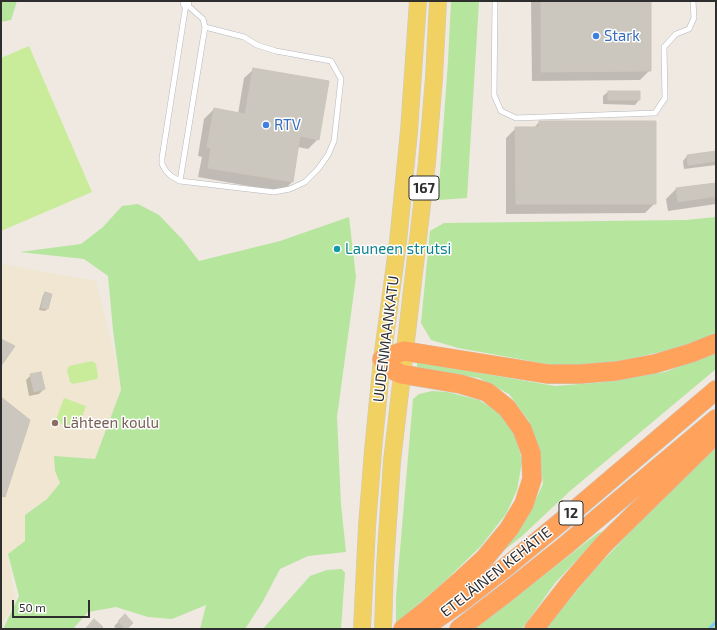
<!DOCTYPE html>
<meta charset="utf-8">
<style>
body{margin:0}
#map{position:relative;width:717px;height:630px;overflow:hidden;background:#efe9e1;font-family:"Exo 2",sans-serif}
canvas{display:block}
.frame{position:absolute;inset:0;border:2px solid #2e2e2e;pointer-events:none}
.scale{position:absolute;left:12px;top:600px;width:78px;height:18px;box-sizing:border-box;border:2px solid #2e2e2e;border-top:0;padding-left:5px;font-size:12px;line-height:14px;white-space:nowrap;color:#2e2e2e;-webkit-text-stroke:3px #fff;paint-order:stroke}
</style>
<div id="map">
<canvas width="717" height="630"></canvas>
<div class="frame"></div>
<div class="scale">50 m</div>
</div>
<script>
const ctx = document.querySelector('canvas').getContext('2d');
ctx.lineJoin = 'round';
function paint(path, color) {
  ctx.fillStyle = color;
  ctx.fill(path, 'evenodd');
}
function toPath(rows) {
  const path = new Path2D();
  for (const r of rows) {
    path.moveTo(r[0], r[1]);
    for (let i = 2; i < r.length; i += 2) path.lineTo(r[i], r[i + 1]);
  }
  return path;
}
function trace(path, color, width, dash) {
  ctx.strokeStyle = color;
  ctx.lineWidth = width;
  ctx.lineCap = dash ? 'butt' : 'round';
  ctx.setLineDash(dash || []);
  ctx.stroke(path);
}
function write(font, color, halo, rows, align = 'center') {
  ctx.font = font + ' "Exo 2",sans-serif';
  ctx.lineWidth = 3;
  ctx.setLineDash([]);
  ctx.textBaseline = 'middle';
  ctx.strokeStyle = halo;
  ctx.fillStyle = color;
  for (const [text, x, y, turn = 0] of rows) {
    ctx.save();
    ctx.translate(x, y);
    ctx.rotate((+turn || 0) * Math.PI / 180);
    ctx.textAlign = isNaN(turn) ? turn : align;
    if (halo) ctx.strokeText(text, 0, 0);
    ctx.fillText(text, 0, 0);
    ctx.restore();
  }
}
paint(toPath([
 [1,264,96,281,115,356,121,390,95,459,55,471,60,483,47,499,25,515,25,541,8,555,15,598,1,629]
]), '#f0e6d1');
paint(toPath([
 [1,1,17,1,11,20,1,22],
 [451,1,479,1,467,198,438,200,448,61],
 [138,204,159,215,182,239,199,261,280,241,349,217,356,277,337,417,341,504,346,552,308,556,280,569,262,603,245,629,200,629,206,605,172,619,148,617,116,607,88,612,73,629,3,629,19,596,8,554,25,541,25,515,47,499,60,483,55,471,54,456,95,459,121,390,113,330,108,276,84,259,20,252,81,244,103,227,122,206],
 [716,217,716,332,690,345,621,361,564,367,458,348,431,340,421,323,430,231,444,223,686,220],
 [716,353,716,369,570,491,522,536,496,557,527,518,543,484,540,457,529,421,509,394,479,378,417,368,417,362,555,386,605,382,665,372],
 [432,391,447,392,479,400,501,414,517,437,522,462,517,490,506,514,481,546,443,583,396,623,396,597,413,399,419,394],
 [716,445,716,629,545,629,594,570,657,504],
 [604,531,555,583,522,629,475,629,598,533],
 [342,569,345,573,341,629,263,629,310,576,327,570]
]), '#b6e59e');
paint(toPath([
 [29,46,92,192,1,231,1,58],
 [92,361,96,364,98,376,97,379,73,384,70,382,67,370,69,366],
 [64,398,86,406,78,429,55,422]
]), '#c9ec9a');
paint(toPath([
 [531,1,650,1,650,70,640,80,532,81],
 [254,69,318,139,308,149,298,147,292,182,282,192,198,177,202,157,198,156,204,119,214,109,238,114,244,78],
 [608,92,639,100,635,105,603,104,603,96],
 [539,122,655,203,645,213,506,214,506,138,516,128,534,128],
 [716,152,716,165,684,169,683,161,687,156],
 [716,184,716,204,668,211,666,199,676,189],
 [45,293,47,309,45,311,39,310,43,295],
 [31,375,44,389,39,394,29,396,26,380],
 [125,616,126,629,116,629,114,626]
]), '#0003');
trace(toPath([
 [709,629,716,622]
]), '#75cff0', 3);
const building = toPath([
 [541,1,651,1,651,71,541,72,541,1],
 [253,68,329,81,319,140,300,136,293,182,208,168,211,148,207,147,214,108,245,114,253,68],
 [608,91,640,91,640,100,608,100,608,91],
 [539,121,656,121,656,204,516,204,515,127,539,127,539,121],
 [716,151,716,161,688,165,687,155,716,151],
 [716,183,716,196,678,202,676,188,716,183],
 [45,292,52,294,48,309,41,308,45,292],
 [1,339,15,346,1,366,1,339],
 [41,372,45,389,34,392,30,374,41,372],
 [1,397,30,420,5,497,1,496,1,397],
 [125,614,133,623,127,629,125,629,118,621,125,614],
 [94,619,103,627,101,629,85,629,94,619]
]);
paint(building, '#cbc7bf');
trace(building, '#cbc5ba', 1);
const lane = toPath([
 [495,1,494,95,501,111,516,118,655,113,665,98,664,47,676,34,689,29,694,18,693,1],
 [186,4,203,19,205,27,244,37,257,45,276,51,331,61,341,79,334,141,328,155,318,169,305,182,290,189,274,192,180,181,171,176,166,171,162,164,162,158,186,4],
 [180,181,205,27]
]);
const street = toPath([
 [186,4,186,1]
]);
const primary = toPath([
 [362,629,367,526,373,451,382,359,398,242,409,131,418,1],
 [383,629,385,567,392,461,427,162,434,78,438,1]
]);
const highway = toPath([
 [403,629,427,610,459,582,485,558,509,529,524,504,532,479,531,453,522,429,507,408,487,392,460,384,401,374,391,369,382,359,404,351,548,374,580,374,616,371,654,364,691,353,716,343],
 [422,629,461,602,506,567,562,521,716,390],
 [459,629,506,593,566,545,716,419],
 [534,629,570,583,604,544,714,436]
]);
trace(lane, '#b4b7c1', 6);
trace(street, '#b4b7c1', 11);
trace(primary, '#c9c9c9', 18);
trace(highway, '#c9c9c9', 20);
trace(lane, '#fff', 5);
trace(street, '#fff', 10);
trace(primary, '#f2d163', 17);
trace(highway, '#ffa35c', 19);
for (const [x, y, r, color] of [
 [596,36,4,"#3f7fe0"],
 [266,125,4,"#3f7fe0"],
 [337,249,4,"#0f9aa8"],
 [55,423,4,"#8d6e63"]
]) {
  const dot = new Path2D();
  dot.arc(x, y, r, 0, 2 * Math.PI);
  ctx.fillStyle = color;
  ctx.fill(dot);
  trace(dot, '#fff', 1.5);
}
for (const [x, y, w] of [
 [424,188,30],
 [571,513,24]
]) {
  const box = new Path2D();
  box.roundRect(x - w / 2, y - 12, w, 24, 3);
  ctx.fillStyle = '#fff';
  ctx.fill(box);
  trace(box, '#2e2e2e', 1);
}
write('bold 14px', '#2e2e2e', null, [
 ["167",424,188],
 ["12",571,513]
]);
write('15px', '#366cbe', '#fff', [
 ["Stark",604,36],
 ["RTV",274,125]
], 'left');
write('15px', '#0d838f', '#fff', [
 ["Launeen strutsi",345,249]
], 'left');
write('15px', '#2e2e2e', '#fff', [
 ["UUDENMAANKATU",386,339,-83],
 ["ETELÄINEN KEHÄTIE",496,572,-38]
]);
write('15px', '#785e54', '#fff', [
 ["Lähteen koulu",63,423]
], 'left');
</script>
